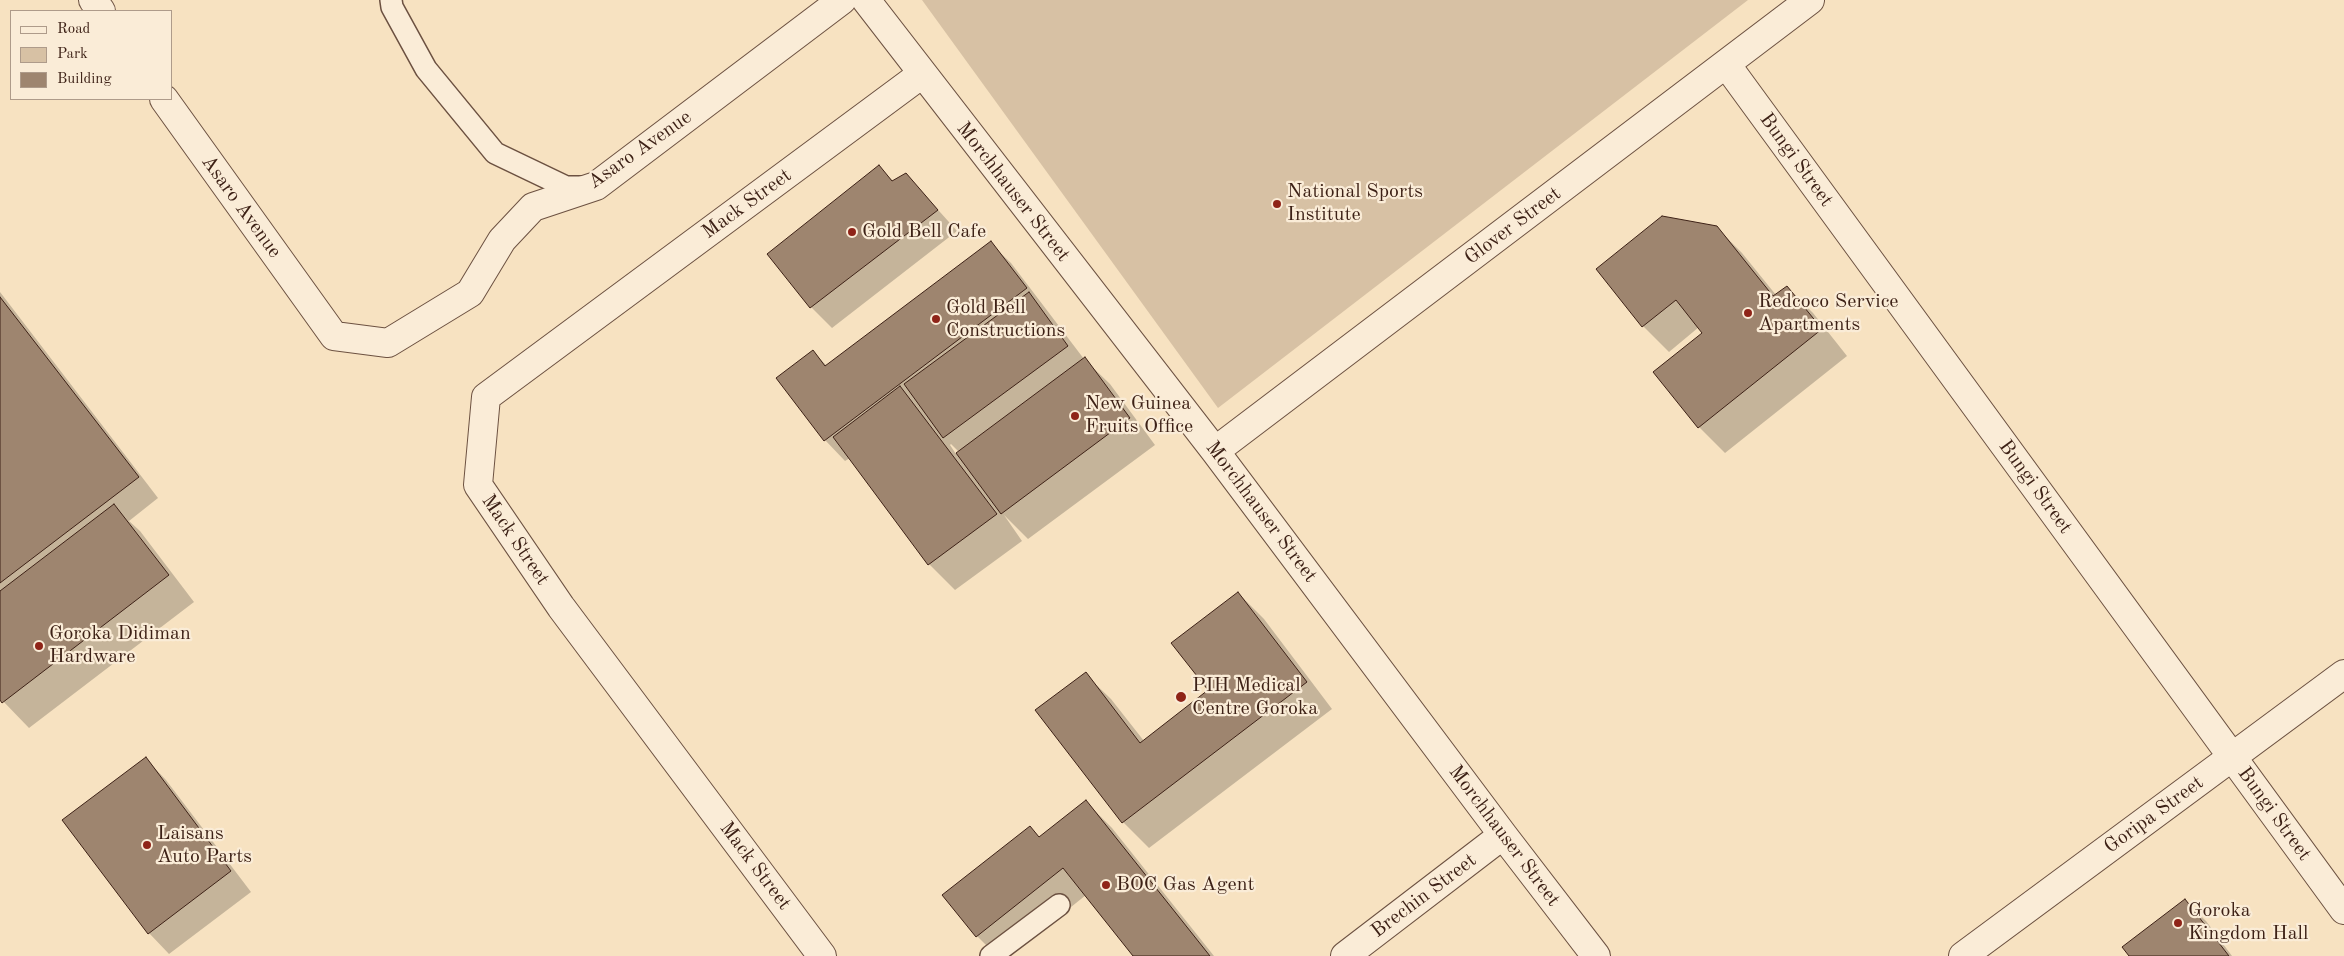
<!DOCTYPE html>
<style>
body{margin:0}
#map{position:relative;width:2344px;height:956px;overflow:hidden;background:#f7e2c1;font-family:"Old Standard TT",serif}
canvas{display:block}
.legend{position:absolute;left:10px;top:10px;width:162px;height:90px;box-sizing:border-box;background:#faecd7;border:1px solid #ae9b8a;margin:0;padding:6px 9px;list-style:none;font-size:15px;color:#3d2116}
.legend li{display:flex;align-items:center;gap:10px;height:25px}
.legend b{width:25px;border:1px solid #ae9b8a}
</style>
<div id="map">
<canvas width="2344" height="956"></canvas>
<ul class="legend">
<li><b style="height:6px;background:#faecd7"></b>Road</li>
<li><b style="height:14px;background:#d7c1a4"></b>Park</li>
<li><b style="height:14px;background:#9e856f"></b>Building</li>
</ul>
</div>
<script>
const ctx = document.querySelector('canvas').getContext('2d');
ctx.lineJoin = 'round';
function paint(path, color) {
  ctx.fillStyle = color;
  ctx.fill(path, 'evenodd');
}
function toPath(rows) {
  const path = new Path2D();
  for (const r of rows) {
    path.moveTo(r[0], r[1]);
    for (let i = 2; i < r.length; i += 2) path.lineTo(r[i], r[i + 1]);
  }
  return path;
}
function trace(path, color, width, dash) {
  ctx.strokeStyle = color;
  ctx.lineWidth = width;
  ctx.lineCap = dash ? 'butt' : 'round';
  ctx.setLineDash(dash || []);
  ctx.stroke(path);
}
function write(font, color, halo, rows, align = 'center') {
  ctx.font = font + ' "Old Standard TT",serif';
  ctx.lineWidth = 4.5;
  ctx.setLineDash([]);
  ctx.textBaseline = 'middle';
  ctx.strokeStyle = halo;
  ctx.fillStyle = color;
  for (const [text, x, y, turn = 0] of rows) {
    ctx.save();
    ctx.translate(x, y);
    ctx.rotate((+turn || 0) * Math.PI / 180);
    ctx.textAlign = isNaN(turn) ? turn : align;
    if (halo) ctx.strokeText(text, 0, 0);
    ctx.fillText(text, 0, 0);
    ctx.restore();
  }
}
paint(toPath([
 [922,0,1748,0,1218,408]
]), '#d7c1a4');
paint(toPath([
 [879,167,894,182,906,174,957,231,832,328,811,307,769,254],
 [1716,227,1742,253,1776,295,1787,287,1813,313,1847,356,1725,453,1699,427,1704,333,1699,327,1669,352,1643,326],
 [990,243,1011,263,1084,359,1110,384,1155,445,1028,539,1004,515,1022,541,955,590,929,564,850,458,845,461,825,440,813,352,827,366],
 [951,444,959,452,956,454,950,445],
 [0,292,158,498,129,521,140,531,194,602,29,728,0,698],
 [1238,593,1264,619,1332,709,1149,848,1123,822,1037,710,1085,674,1111,699,1144,741,1210,691],
 [146,759,166,780,251,892,169,954,149,933],
 [1086,802,1112,828,1214,956,1135,956,1086,895,1010,956,997,956,977,936,1030,827,1040,838],
 [2185,901,2206,921,2232,956,2130,956]
]), '#0003');
const building = toPath([
 [879,165,892,181,906,173,938,210,810,308,767,254,879,165],
 [1662,216,1717,226,1773,296,1787,286,1822,329,1698,428,1653,372,1702,333,1676,300,1642,327,1596,269,1662,216],
 [991,241,1027,288,824,441,776,378,813,350,825,366,991,241],
 [1029,292,1068,346,943,438,904,384,1029,292],
 [0,297,139,477,0,583,0,297],
 [1085,357,1130,418,1001,514,956,453,1085,357],
 [900,386,997,514,928,565,833,437,900,386],
 [114,504,169,575,2,703,0,700,0,591,114,504],
 [1238,592,1307,682,1122,823,1035,710,1086,672,1140,743,1208,690,1171,643,1238,592],
 [146,757,231,871,148,934,62,820,146,757],
 [1086,800,1210,956,1133,956,1063,868,976,937,942,895,1030,826,1039,837,1086,800],
 [2185,899,2229,956,2129,956,2122,947,2185,899]
]);
paint(building, '#9e856f');
trace(building, '#3d2116', 1);
const service = toPath([
 [391,0,392,7,426,69,495,153,566,187,586,187],
 [991,956,1059,905]
]);
const minor = toPath([
 [93,0,101,11],
 [866,0,1215,451,1503,835,1596,956],
 [1726,64,2344,910],
 [164,99,334,336,388,343,470,293,502,240,533,207,596,186,842,0],
 [1215,451,1810,0],
 [822,956,561,607,478,485,486,397,922,74],
 [1345,956,1503,835],
 [1963,956,2344,674]
]);
trace(service, '#6c5141', 24);
trace(minor, '#6c5141', 30);
trace(service, '#faecd7', 21);
trace(minor, '#faecd7', 28);
for (const [x, y, r, color] of [
 [1277,204,5,"#8f2418"],
 [852,232,5,"#8f2418"],
 [1748,313,5,"#8f2418"],
 [936,319,5,"#8f2418"],
 [1075,416,5,"#8f2418"],
 [39,646,5,"#8f2418"],
 [1181,697,6,"#8f2418"],
 [147,845,5,"#8f2418"],
 [1106,885,5,"#8f2418"],
 [2178,923,5,"#8f2418"]
]) {
  const dot = new Path2D();
  dot.arc(x, y, r, 0, 2 * Math.PI);
  ctx.fillStyle = color;
  ctx.fill(dot);
  trace(dot, '#faecd7', 2);
}
write('20px', '#3d2116', '#faecd7', [
 ["Asaro Avenue",640,150,-35],
 ["Bungi Street",1796,160,54],
 ["Morchhauser Street",1013,192,52],
 ["Mack Street",747,204,-36],
 ["Asaro Avenue",241,207,54],
 ["Glover Street",1513,226,-37],
 ["Bungi Street",2035,487,54],
 ["Morchhauser Street",1261,512,53],
 ["Mack Street",515,540,56],
 ["Bungi Street",2274,814,54],
 ["Goripa Street",2154,815,-36],
 ["Morchhauser Street",1504,836,53],
 ["Mack Street",755,866,53],
 ["Brechin Street",1424,896,-37]
]);
write('20px', '#3d2116', '#faecd7', [
 ["National Sports",1287,192],
 ["Institute",1287,215],
 ["Gold Bell Cafe",862,232],
 ["Redcoco Service",1758,302],
 ["Apartments",1758,325],
 ["Gold Bell",946,308],
 ["Constructions",946,331],
 ["New Guinea",1085,404],
 ["Fruits Office",1085,427],
 ["Goroka Didiman",49,634],
 ["Hardware",49,657],
 ["PIH Medical",1192,686],
 ["Centre Goroka",1192,709],
 ["Laisans",157,834],
 ["Auto Parts",157,857],
 ["BOC Gas Agent",1116,885],
 ["Goroka",2188,911],
 ["Kingdom Hall",2188,934]
], 'left');
</script>
